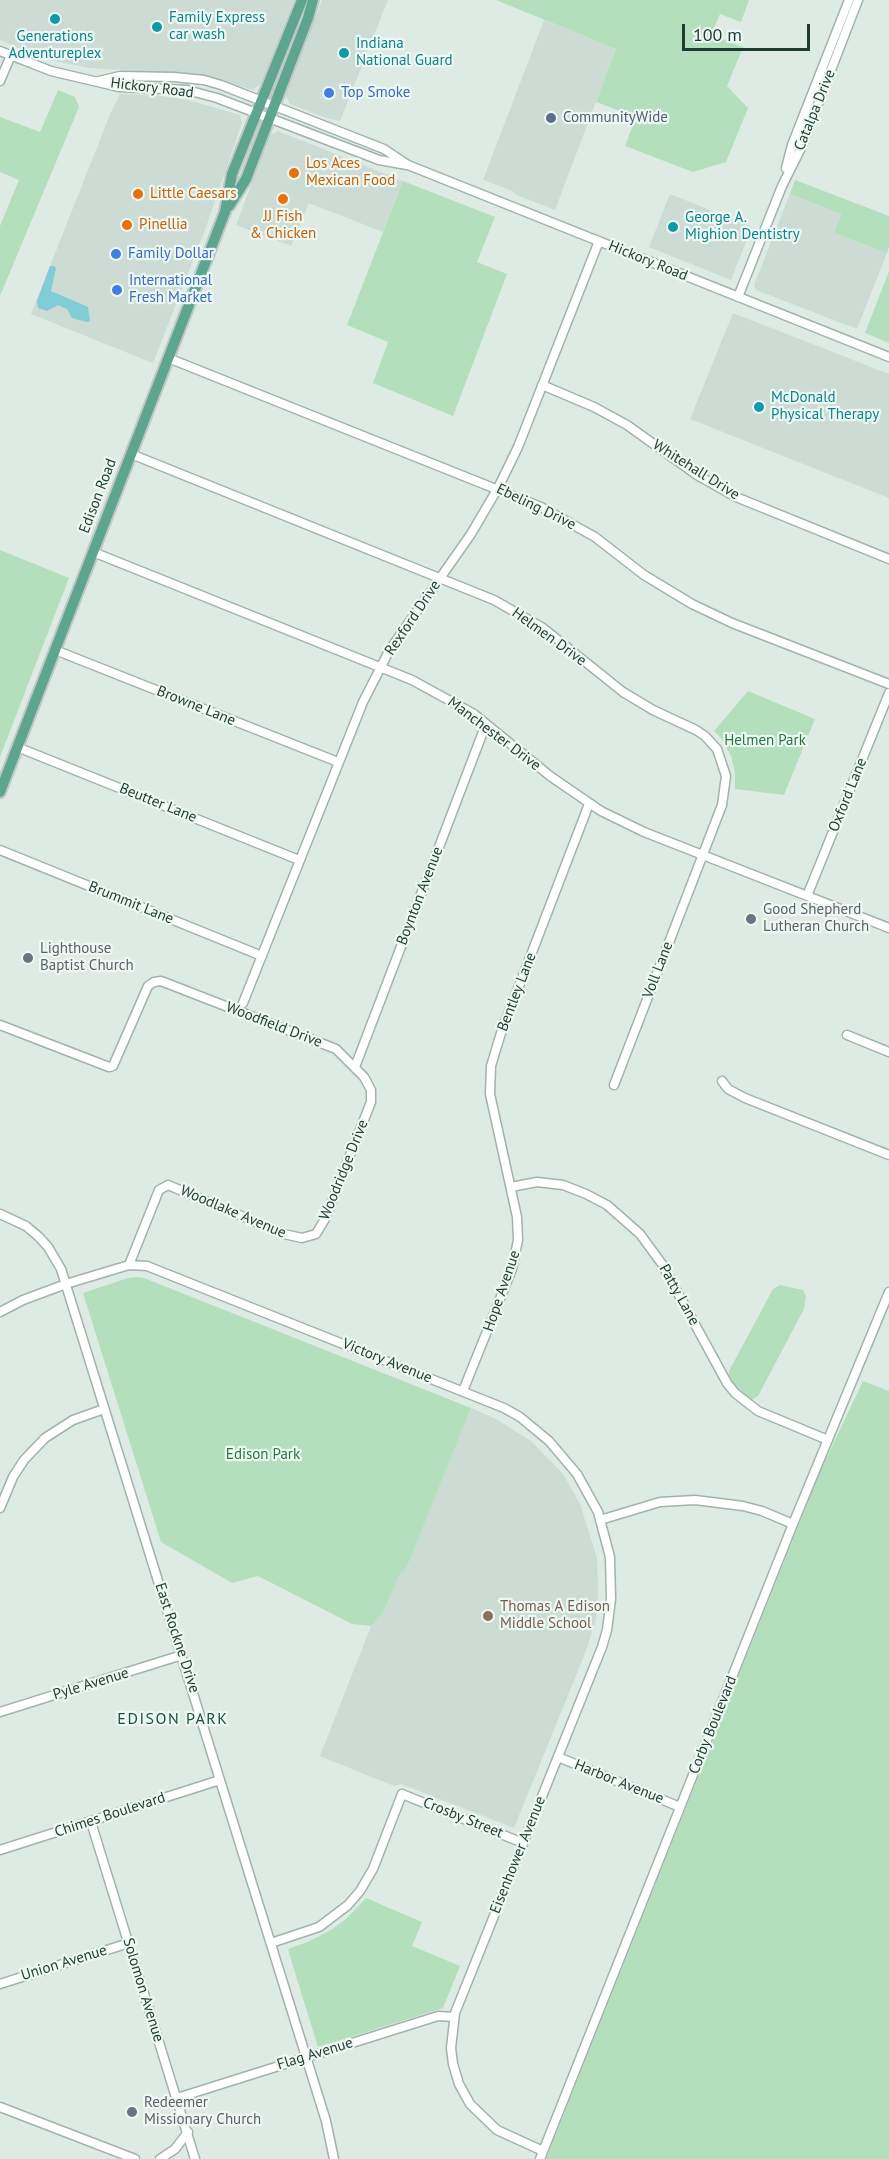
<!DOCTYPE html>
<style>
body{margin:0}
#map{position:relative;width:889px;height:2159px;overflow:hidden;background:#deebe4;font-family:"PT Sans",sans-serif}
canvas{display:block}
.scale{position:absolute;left:682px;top:24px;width:128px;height:27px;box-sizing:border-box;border:3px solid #1e3c32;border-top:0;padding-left:8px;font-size:18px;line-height:21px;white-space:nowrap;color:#1e3c32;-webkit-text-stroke:4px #eef8f2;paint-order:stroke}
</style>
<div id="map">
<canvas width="889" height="2159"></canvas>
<div class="scale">100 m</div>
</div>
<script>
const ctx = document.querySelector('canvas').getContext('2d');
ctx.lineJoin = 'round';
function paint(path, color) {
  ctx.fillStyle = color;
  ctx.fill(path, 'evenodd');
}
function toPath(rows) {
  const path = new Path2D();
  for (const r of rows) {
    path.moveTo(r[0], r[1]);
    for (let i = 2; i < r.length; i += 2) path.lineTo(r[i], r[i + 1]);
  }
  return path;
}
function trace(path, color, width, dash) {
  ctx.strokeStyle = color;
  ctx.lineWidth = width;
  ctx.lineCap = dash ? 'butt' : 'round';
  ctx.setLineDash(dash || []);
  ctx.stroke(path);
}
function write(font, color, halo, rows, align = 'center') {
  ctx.font = font + ' "PT Sans",sans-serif';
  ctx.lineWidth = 4.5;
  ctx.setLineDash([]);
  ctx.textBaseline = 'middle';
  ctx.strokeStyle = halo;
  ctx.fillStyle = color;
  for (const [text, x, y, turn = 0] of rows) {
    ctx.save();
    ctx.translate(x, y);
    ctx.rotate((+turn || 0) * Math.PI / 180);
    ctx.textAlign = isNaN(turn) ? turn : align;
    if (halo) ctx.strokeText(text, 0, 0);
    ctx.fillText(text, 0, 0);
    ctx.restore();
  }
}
paint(toPath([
 [0,0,294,0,261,84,253,90,203,75,89,68,45,59,0,40],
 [322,0,388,0,340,121,326,118,290,104,285,95],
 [544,20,616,49,555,210,517,195,510,190,483,180],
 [120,94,154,95,188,100,240,115,242,123,205,230,153,363,31,314,111,112],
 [278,131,403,181,383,232,309,203,291,246,236,225,270,135],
 [670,194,752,227,731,280,649,247],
 [790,194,841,214,834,233,887,253,857,329,756,290,754,285],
 [733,313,889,374,889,498,690,419],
 [471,1408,494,1418,531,1441,563,1474,580,1504,597,1558,598,1591,596,1619,586,1651,514,1828,401,1784,394,1786,320,1756,371,1626,383,1613,400,1572,407,1567]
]), '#ccdbd3');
paint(toPath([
 [496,0,749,0,741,22,720,14,711,35,743,47,727,86,748,108,726,162,693,172,625,146,636,117,596,102,616,49],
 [58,90,75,97,79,107,0,296,0,226,19,180,0,172,0,117,40,132],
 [795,180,889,216,889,247,887,253,834,233,841,214,790,194],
 [403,181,495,217,477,262,507,274,453,416,373,383,388,342,347,325],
 [889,271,889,343,865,333],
 [0,550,69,578,0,757],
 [748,691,815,719,784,795,735,789,735,772,731,756,721,738,714,731],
 [137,1277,144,1278,471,1408,407,1567,400,1573,383,1613,371,1626,352,1624,258,1576,232,1583,161,1542,83,1293,128,1278],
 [780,1285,803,1290,806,1296,804,1309,758,1396,753,1399,749,1400,734,1385,729,1378,729,1371,773,1289],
 [863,1381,889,1391,889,2159,546,2159,819,1474],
 [366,1898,422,1922,412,1946,460,1966,443,2008,318,2047,288,1950,290,1948,308,1942,331,1930,346,1919]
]), '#b4dfbd');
paint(toPath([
 [50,266,54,266,56,268,51,291,88,307,90,321,87,322,72,318,67,309,58,305,47,311,38,308,37,301]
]), '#80cdd6');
const minor = toPath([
 [0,51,51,71,119,87,187,90,217,98,379,160,407,165],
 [0,81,11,55],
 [99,81,120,76,174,77,204,80,221,85,384,149,408,165,889,357],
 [786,168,792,145,849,0],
 [738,297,782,186,801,148,858,0],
 [168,358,541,507,595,537,644,575,692,604,732,623,889,684],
 [542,385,594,407,627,425,697,475,736,497,889,559],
 [131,454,494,600,543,628,623,692,653,710,696,730,705,736,717,749,726,776,722,805,614,1085],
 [93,552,412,680,474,714,550,776,601,811,644,832,889,928],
 [55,650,338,762],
 [17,747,299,860],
 [0,850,262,956],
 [807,896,889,693],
 [243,1003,363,702,389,651,471,534,498,488,518,447,599,241],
 [0,1025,109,1067,113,1066,148,986,154,982,161,981,336,1049,364,1077,371,1090,371,1102,325,1219,316,1234,302,1238,284,1234,168,1185,159,1190,129,1265],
 [847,1035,889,1052],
 [355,1067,486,724],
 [722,1081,728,1089,745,1098,889,1155],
 [511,1187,537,1182,563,1185,586,1194,607,1205,640,1234,662,1264,727,1383,735,1393,758,1411,828,1440],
 [0,1214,26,1226,39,1237,48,1247,61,1269,326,2121,334,2159],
 [0,1312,23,1300,66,1284,129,1265,147,1266,504,1408,520,1417,549,1441,577,1474,598,1512,610,1557,611,1599,607,1630,602,1647,455,2013,451,2048,453,2064,459,2084,470,2104,497,2130,543,2151],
 [463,1391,512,1269,518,1240,517,1217,490,1094,491,1066,501,1033,589,804],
 [0,1508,13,1477,24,1460,45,1438,73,1420,104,1409],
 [600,1520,660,1502,695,1500,743,1506,762,1511,793,1524],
 [0,1712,182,1655],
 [558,1757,680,1807],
 [91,1822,195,2159],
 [0,1850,220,1780],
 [271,1943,319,1927,348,1905,360,1891,373,1869,402,1794,523,1843],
 [0,1984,129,1943],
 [177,2098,438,2016,454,2017],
 [0,2107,135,2159],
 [160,2159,175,2149,188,2132],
 [540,2159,793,1524,889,1292]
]);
const major = toPath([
 [229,206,246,179,308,18,313,0],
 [0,792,225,212,232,174,302,0]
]);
trace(minor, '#a1b3ab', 11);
trace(major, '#c0c8c6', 14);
trace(minor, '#fff', 8);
trace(major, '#5ea58f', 10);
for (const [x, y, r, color] of [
 [55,19,6,"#0f9aa8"],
 [157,27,6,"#0f9aa8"],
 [344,53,6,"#0f9aa8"],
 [329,93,6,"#3f7fe0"],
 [551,118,6,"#5c6f8a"],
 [294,173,6,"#e8710a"],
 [138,194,6,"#e8710a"],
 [283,199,6,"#e8710a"],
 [127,225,6,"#e8710a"],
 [673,227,6,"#0f9aa8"],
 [116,254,6,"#3f7fe0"],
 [117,290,6,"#3f7fe0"],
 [759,407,6,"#0f9aa8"],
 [751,919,6,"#6b7280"],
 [28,958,6,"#6b7280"],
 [488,1616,6,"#8d6e63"],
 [132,2112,6,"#6b7280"]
]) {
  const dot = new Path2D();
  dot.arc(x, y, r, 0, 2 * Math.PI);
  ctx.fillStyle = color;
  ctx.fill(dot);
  trace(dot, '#eef8f2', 2);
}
write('15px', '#0d838f', '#eef8f2', [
 ["Family Express",169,18],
 ["car wash",169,35],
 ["Generations",55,37,"center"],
 ["Adventureplex",55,54,"center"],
 ["Indiana",356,44],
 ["National Guard",356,61],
 ["George A.",685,218],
 ["Mighion Dentistry",685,235],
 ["McDonald",771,398],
 ["Physical Therapy",771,415]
], 'left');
write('15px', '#1e3c32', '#eef8f2', [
 ["Hickory Road",152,88,7],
 ["Catalpa Drive",815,110,-68],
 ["Hickory Road",648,261,22],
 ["Whitehall Drive",696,470,32],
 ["Edison Road",98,496,-69],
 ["Ebeling Drive",536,507,26],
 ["Rexford Drive",413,618,-56],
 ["Helmen Drive",549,637,36],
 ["Browne Lane",196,706,22],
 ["Manchester Drive",494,734,37],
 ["Oxford Lane",848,795,-68],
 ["Beutter Lane",158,803,22],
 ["Boynton Avenue",420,896,-69],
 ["Brummit Lane",131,903,22],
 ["Voll Lane",658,970,-69],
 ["Bentley Lane",517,992,-69],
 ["Woodfield Drive",274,1025,21],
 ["Woodridge Drive",344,1170,-68],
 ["Woodlake Avenue",233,1212,23],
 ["Hope Avenue",502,1291,-71],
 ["Patty Lane",679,1295,61],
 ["Victory Avenue",387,1361,22],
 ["East Rockne Drive",177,1638,72],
 ["Pyle Avenue",91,1684,-17],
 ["Corby Boulevard",713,1725,-68],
 ["Harbor Avenue",619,1782,22],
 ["Chimes Boulevard",110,1815,-18],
 ["Crosby Street",463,1818,22],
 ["Eisenhower Avenue",518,1855,-68],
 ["Union Avenue",64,1963,-17],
 ["Solomon Avenue",143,1990,73],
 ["Flag Avenue",315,2054,-17]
]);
write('15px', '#366cbe', '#eef8f2', [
 ["Top Smoke",341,93],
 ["Family Dollar",128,254],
 ["International",129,281],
 ["Fresh Market",129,298]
], 'left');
write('15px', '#4e5e75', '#eef8f2', [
 ["CommunityWide",563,118]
], 'left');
write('15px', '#c56008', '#eef8f2', [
 ["Los Aces",306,164],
 ["Mexican Food",306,181],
 ["Little Caesars",150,194],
 ["JJ Fish",283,217,"center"],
 ["& Chicken",283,234,"center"],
 ["Pinellia",139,225]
], 'left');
write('15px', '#257640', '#eef8f2', [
 ["Helmen Park",765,741],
 ["Edison Park",263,1455]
]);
write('15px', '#5b616d', '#eef8f2', [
 ["Good Shepherd",763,910],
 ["Lutheran Church",763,927],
 ["Lighthouse",40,949],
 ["Baptist Church",40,966],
 ["Redeemer",144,2103],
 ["Missionary Church",144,2120]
], 'left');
write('15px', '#785e54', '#eef8f2', [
 ["Thomas A Edison",500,1607],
 ["Middle School",500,1624]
], 'left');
ctx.letterSpacing = '1.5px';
write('16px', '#194f3f', '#eef8f2', [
 ["EDISON PARK",173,1719]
]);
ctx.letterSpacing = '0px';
</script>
